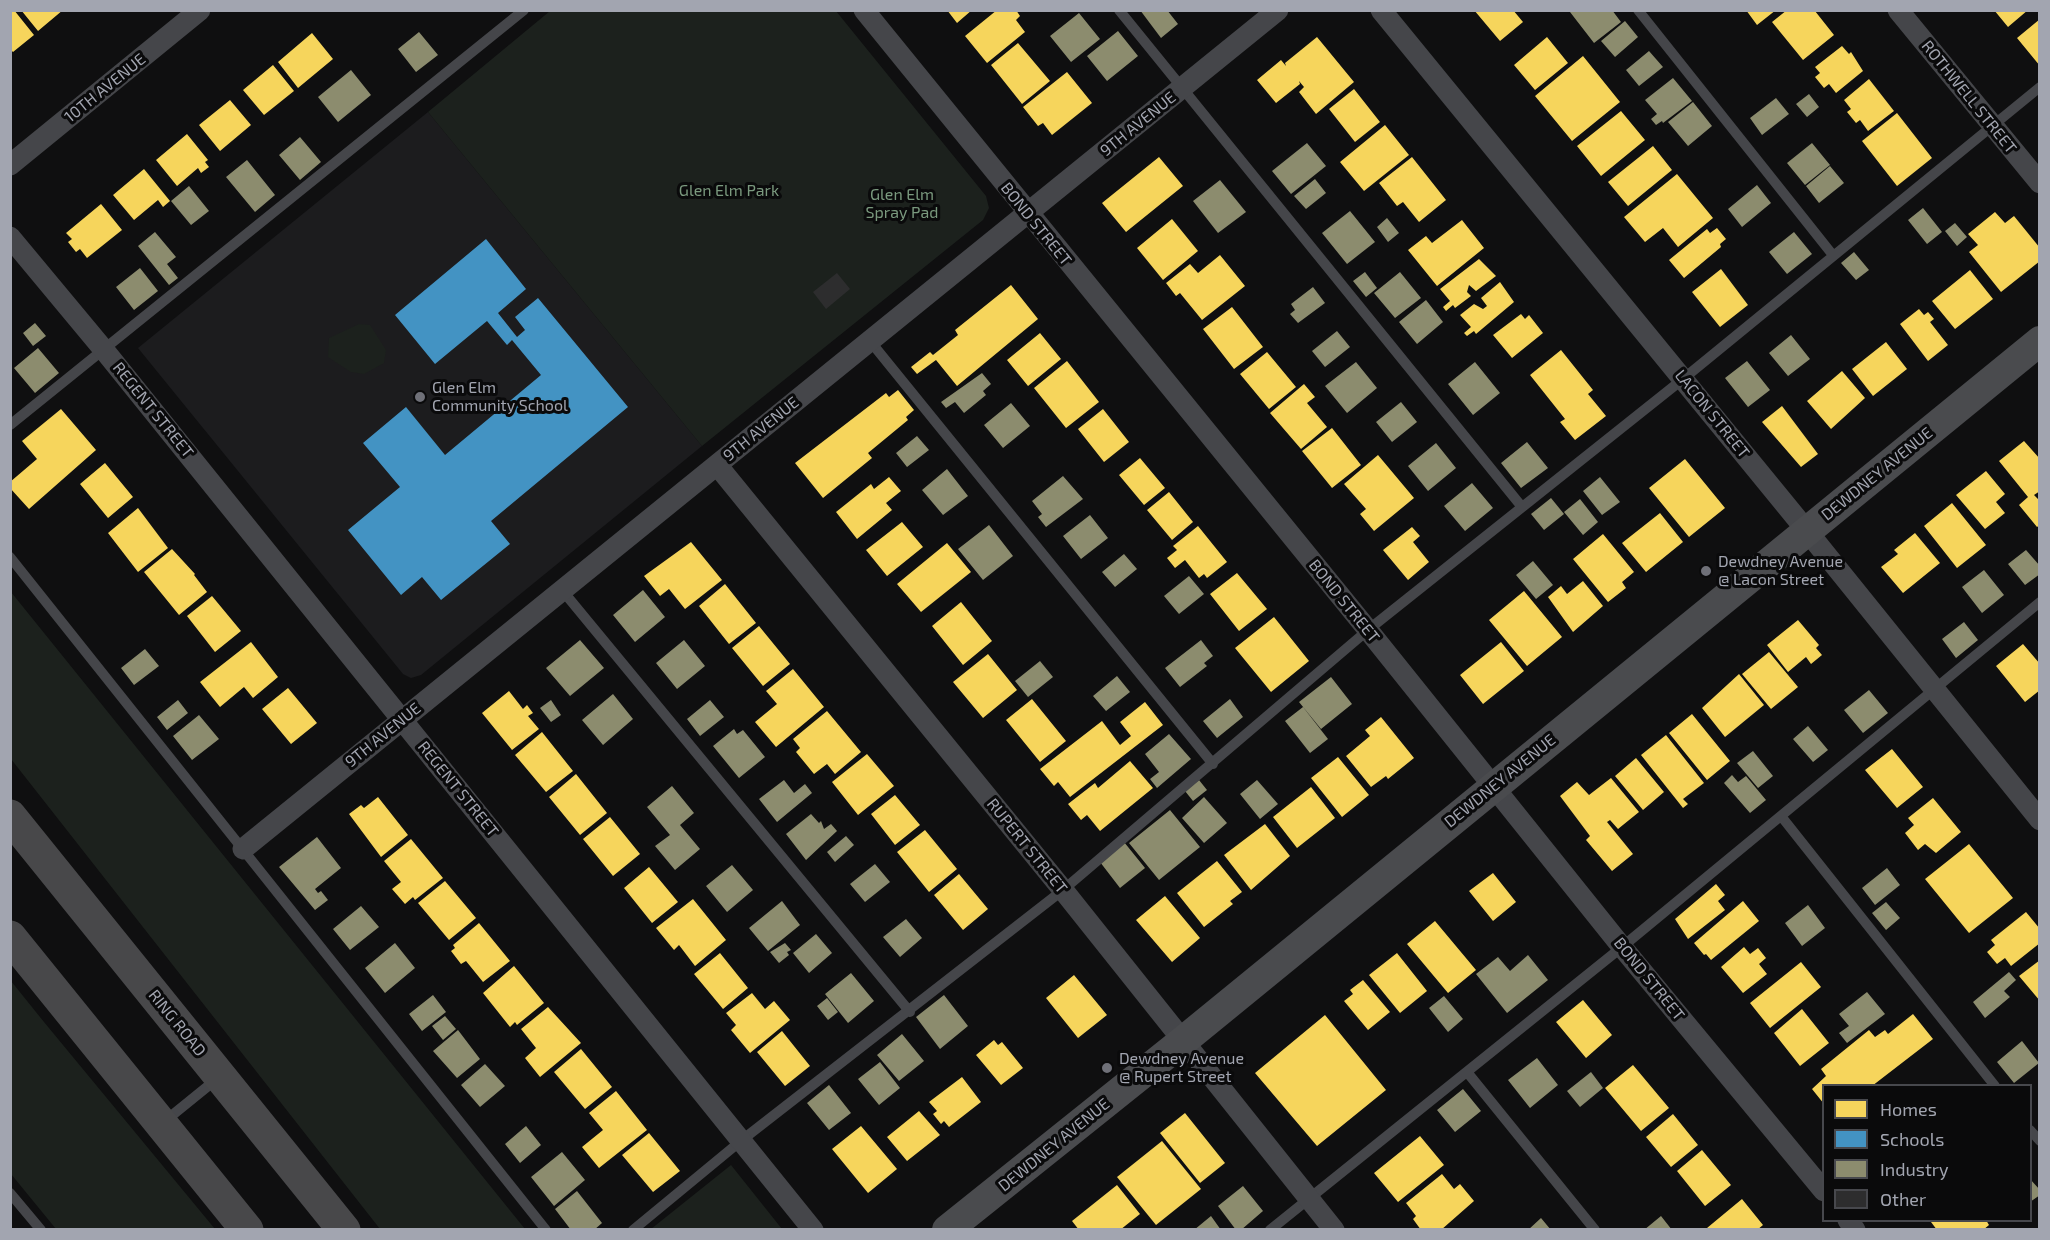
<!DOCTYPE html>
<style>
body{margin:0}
#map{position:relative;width:2050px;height:1240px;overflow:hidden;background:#0f0f10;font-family:"Exo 2",sans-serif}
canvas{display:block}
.frame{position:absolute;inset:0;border:12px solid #a2a5b0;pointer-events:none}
.legend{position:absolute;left:1822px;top:1084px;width:210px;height:138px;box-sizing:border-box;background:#0a0a0b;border:2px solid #47484d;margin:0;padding:8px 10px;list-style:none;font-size:18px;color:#a2a5b0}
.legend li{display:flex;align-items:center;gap:12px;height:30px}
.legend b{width:30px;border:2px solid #47484d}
</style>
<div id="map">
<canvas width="2050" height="1240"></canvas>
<div class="frame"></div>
<ul class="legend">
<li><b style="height:16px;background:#f6d55c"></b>Homes</li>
<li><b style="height:16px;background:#4393c3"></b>Schools</li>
<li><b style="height:16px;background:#8c8c6e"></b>Industry</li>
<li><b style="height:16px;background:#2d2d2e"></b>Other</li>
</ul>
</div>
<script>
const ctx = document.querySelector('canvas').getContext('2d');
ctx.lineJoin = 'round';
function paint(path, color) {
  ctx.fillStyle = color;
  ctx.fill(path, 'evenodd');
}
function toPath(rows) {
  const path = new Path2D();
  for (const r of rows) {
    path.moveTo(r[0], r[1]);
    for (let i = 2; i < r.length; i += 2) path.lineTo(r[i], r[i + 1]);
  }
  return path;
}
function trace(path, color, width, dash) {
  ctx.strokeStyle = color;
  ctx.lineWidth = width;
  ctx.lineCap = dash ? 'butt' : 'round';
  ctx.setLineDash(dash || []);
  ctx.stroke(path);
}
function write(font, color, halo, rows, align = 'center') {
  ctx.font = font + ' "Exo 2",sans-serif';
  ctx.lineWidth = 6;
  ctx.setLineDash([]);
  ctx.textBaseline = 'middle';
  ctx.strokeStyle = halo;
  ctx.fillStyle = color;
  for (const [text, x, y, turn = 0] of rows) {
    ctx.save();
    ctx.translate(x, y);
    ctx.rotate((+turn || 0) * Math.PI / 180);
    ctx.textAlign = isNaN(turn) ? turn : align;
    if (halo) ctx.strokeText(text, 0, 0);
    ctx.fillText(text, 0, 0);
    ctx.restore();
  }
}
paint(toPath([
 [428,112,702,446,421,675,411,678,403,674,138,348]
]), '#1c1c1e');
paint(toPath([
 [550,11,836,11,986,196,989,208,983,220,702,446,428,112],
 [359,324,370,325,386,350,384,363,364,374,351,372,328,357,329,338],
 [11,592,525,1229,380,1229,11,759],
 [11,981,44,1022,215,1229,56,1229,11,1174],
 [731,1165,782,1229,651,1229]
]), '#1c211d');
paint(toPath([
 [10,10,14,10,34,35,13,52,10,49],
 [21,10,63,10,38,31],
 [947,10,972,10,957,23],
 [997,10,1016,10,1020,16,1016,20,1025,32,987,63,965,36],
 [1474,10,1513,10,1523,22,1500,41],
 [1746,10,1776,10,1757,25],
 [1787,10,1815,11,1834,35,1803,60,1772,22],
 [1994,10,2028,10,2008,27],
 [2040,19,2040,66,2017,38],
 [312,33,333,59,298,88,278,62],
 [1317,37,1354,82,1316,114,1299,92,1304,87,1299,81,1300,84,1276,103,1257,80,1281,60,1286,66,1285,63],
 [1547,37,1568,63,1535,90,1514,65],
 [1018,43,1050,81,1022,104,991,65],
 [1842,46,1849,54,1851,52,1863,71,1836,93,1829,84,1824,88,1815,77,1820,73,1815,67],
 [1583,56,1620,102,1572,141,1535,96],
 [273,65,294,91,264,115,243,90],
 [1067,72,1092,103,1052,135,1043,123,1038,126,1023,107],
 [1869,79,1894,111,1868,131,1860,120,1856,123,1847,112,1851,109,1844,100],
 [1354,89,1380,122,1355,142,1329,109],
 [230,100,251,125,220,151,199,125],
 [1621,111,1645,140,1601,176,1577,146],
 [1897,113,1932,158,1897,186,1862,141],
 [1385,125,1409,155,1364,191,1340,162],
 [187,134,208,160,205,162,209,167,201,173,198,168,177,186,156,160],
 [1653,146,1672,170,1628,206,1608,182],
 [1159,157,1183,186,1126,232,1102,203],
 [1412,157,1446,200,1419,222,1403,202,1397,206,1379,183],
 [144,169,170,201,163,207,158,200,134,220,113,195],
 [1677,174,1713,218,1678,247,1663,228,1645,242,1624,217],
 [101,204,122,230,87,258,80,249,76,252,68,242,72,239,66,233],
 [1995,212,2005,223,2014,216,2040,248,2040,261,2001,292,1969,252,1978,245,1968,234],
 [1172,219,1198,251,1163,280,1137,248],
 [1462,220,1484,248,1437,286,1408,250,1426,236,1432,243],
 [1717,228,1726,239,1720,244,1721,247,1684,278,1669,260,1707,229,1710,233],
 [1220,255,1245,286,1202,320,1180,293,1176,296,1166,283,1190,264,1198,273],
 [1479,259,1496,276,1476,291,1469,285,1467,292,1471,296,1455,308,1453,305,1446,311,1443,307,1450,301,1440,289],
 [1721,269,1748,305,1720,327,1692,292],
 [1970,270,1993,299,1955,329,1932,301],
 [1500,282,1514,302,1476,334,1474,331,1467,336,1464,333,1471,327,1460,315,1474,304,1483,309,1487,306,1481,298],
 [1011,285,1038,319,957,386,936,360,917,374,911,367,930,352,933,355,958,335,955,330],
 [1232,307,1263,347,1234,369,1203,329],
 [1919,309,1924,315,1928,312,1934,319,1930,322,1948,345,1928,361,1900,324],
 [1521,314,1525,319,1529,315,1543,333,1512,358,1493,335],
 [1040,333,1061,359,1028,386,1007,360],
 [1886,342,1907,369,1873,396,1852,369],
 [1561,350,1593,390,1588,394,1606,416,1575,440,1560,422,1565,419,1530,375],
 [1267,352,1296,387,1269,409,1240,374],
 [1067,361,1099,402,1066,428,1034,388],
 [1842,371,1865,398,1831,429,1807,401],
 [1304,384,1315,397,1307,403,1327,427,1301,449,1270,413],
 [898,390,914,410,906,417,908,420,868,453,872,458,823,498,795,463,886,393,889,397],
 [1782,406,1818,454,1801,467,1762,422],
 [61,409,96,450,29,509,10,488,10,482,37,459,22,441],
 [1103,409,1129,442,1104,462,1078,429],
 [1332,428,1361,465,1332,488,1302,451],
 [2024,441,2040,459,2040,491,2034,495,2040,501,2040,525,2037,527,2019,505,2028,497,1999,461],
 [1378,455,1414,498,1374,531,1360,514,1366,509,1344,484],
 [1140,458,1165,488,1144,505,1119,475],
 [1685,459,1725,508,1689,537,1649,488],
 [105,463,133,497,108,518,80,484],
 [1986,471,2005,494,1996,502,2005,513,1985,529,1956,495],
 [889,477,901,491,886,503,892,510,857,539,836,512,871,484,874,489],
 [1169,492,1193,522,1172,540,1147,510],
 [1952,503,1986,545,1957,568,1924,526],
 [138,508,168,548,138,572,108,533],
 [1660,513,1683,542,1646,572,1622,543],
 [902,522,923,547,887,576,866,550],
 [1198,526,1227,562,1207,578,1204,574,1199,578,1185,560,1175,568,1167,558,1177,550,1173,546],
 [1412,527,1420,536,1413,542,1429,562,1408,580,1383,550],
 [1915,533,1940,563,1903,593,1881,567,1898,554,1894,550],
 [1603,534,1634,572,1622,582,1626,588,1608,602,1573,559],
 [691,542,722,580,685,609,669,589,660,596,644,576],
 [947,543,971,572,921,612,897,584],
 [172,549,195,574,194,575,207,592,179,615,144,572],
 [1237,573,1267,609,1239,631,1210,594],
 [1583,581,1603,606,1573,632,1548,597,1561,586,1567,594],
 [725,584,756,623,729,644,699,606],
 [1524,591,1562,637,1527,666,1489,620],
 [212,596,241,631,215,652,187,616],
 [961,602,992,641,963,665,932,626],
 [1274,617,1309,661,1271,692,1235,648],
 [1798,620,1819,645,1816,648,1822,655,1811,664,1806,657,1788,672,1767,645],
 [759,626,790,664,763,686,732,648],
 [251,642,278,677,253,698,244,687,220,707,200,682],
 [1501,642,1524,671,1483,704,1460,675],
 [2023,644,2040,664,2040,690,2025,702,1996,666],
 [1769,652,1798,687,1771,709,1742,674],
 [988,654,1017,690,983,718,953,682],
 [793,669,824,707,776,747,755,722,777,704,766,691],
 [1739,674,1764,705,1725,737,1702,708],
 [288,688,317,723,291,744,262,709],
 [509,691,523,709,527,705,533,713,528,716,539,729,512,750,482,713],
 [1032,699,1066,741,1040,762,1006,720],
 [1145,702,1163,725,1070,797,1058,782,1054,786,1040,769,1102,721,1120,745,1131,736,1120,722],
 [827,711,861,752,835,774,827,764,814,774,796,752,800,748,793,739],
 [1692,714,1730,761,1707,780,1669,733],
 [1381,717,1414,758,1388,779,1386,776,1371,787,1346,756,1370,736,1365,730],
 [542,732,573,771,546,792,515,755],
 [1666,735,1704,783,1683,799,1688,804,1683,808,1641,755],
 [1892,749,1923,787,1897,808,1865,770],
 [867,754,894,786,858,815,832,782],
 [1338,757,1369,795,1342,817,1311,778],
 [1636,758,1664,792,1643,810,1615,776],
 [1130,761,1153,788,1100,831,1087,815,1081,820,1068,804,1095,783,1098,788],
 [576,774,607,813,580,835,549,797],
 [1611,778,1639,812,1618,829,1610,820,1607,822,1633,854,1612,871,1586,840,1590,836,1560,796,1577,782,1589,795],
 [1311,787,1335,818,1297,848,1273,817],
 [895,795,920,825,895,845,871,814],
 [378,797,408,835,381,857,349,814,361,805,364,808],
 [1933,798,1961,832,1936,853,1925,844,1918,850,1905,833,1914,825,1908,818],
 [610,817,640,854,613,876,583,839],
 [1265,824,1290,856,1251,890,1224,855],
 [925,830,957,869,929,892,897,852],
 [411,839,443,878,415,900,413,897,405,904,392,889,401,882,384,861],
 [1969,844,2013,898,1969,933,1925,879],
 [1217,861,1242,892,1230,901,1233,904,1204,927,1177,893],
 [649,867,678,902,652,923,624,888],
 [1493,873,1516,902,1493,921,1469,891],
 [959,874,988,909,963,930,934,895],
 [445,881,476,918,449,940,418,903],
 [1716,884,1725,895,1718,901,1725,910,1688,939,1675,919],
 [1165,896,1200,938,1172,962,1136,920],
 [693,899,726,940,695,966,679,945,674,950,656,928],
 [1743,901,1759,921,1711,960,1706,954,1704,955,1694,943],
 [2026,912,2040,929,2040,943,2011,966,2005,958,1997,964,1987,952,1995,945,1991,940],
 [1435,921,1476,970,1448,993,1407,944],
 [479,923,510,961,483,982,466,961,461,964,451,951,455,948,453,945],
 [1744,947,1750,954,1758,948,1766,958,1759,964,1767,974,1743,993,1721,967],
 [720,953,748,988,723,1009,694,974],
 [1397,953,1427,991,1400,1013,1369,975],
 [2040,960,2040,1001,2019,976],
 [1801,962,1821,987,1770,1028,1750,1003],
 [514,966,544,1003,517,1025,515,1022,510,1027,483,993],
 [1074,975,1107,1015,1078,1038,1046,998],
 [1363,980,1390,1012,1368,1030,1344,1001,1353,994,1350,990],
 [752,993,765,1009,774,1001,790,1020,750,1053,731,1030,736,1025,726,1013],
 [1583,1000,1612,1035,1586,1058,1556,1022],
 [548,1007,581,1043,540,1077,525,1058,536,1048,521,1029],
 [1802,1009,1829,1043,1800,1066,1774,1033],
 [1913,1014,1933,1039,1872,1086,1824,1086,1824,1104,1812,1089,1826,1076,1821,1069,1869,1030,1875,1037,1885,1030,1888,1034],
 [1325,1015,1386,1090,1317,1146,1255,1073],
 [782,1031,810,1066,785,1086,757,1052],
 [994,1040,998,1045,1002,1042,1023,1068,1001,1085,976,1055],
 [581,1049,612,1087,585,1109,554,1072],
 [1633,1065,1669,1108,1641,1131,1605,1088],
 [962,1077,981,1102,949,1127,944,1121,941,1124,933,1114,937,1111,929,1102],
 [616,1091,647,1130,599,1168,582,1147,603,1130,589,1113],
 [919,1111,940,1135,907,1161,887,1137],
 [1185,1113,1225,1163,1200,1183,1160,1133],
 [1673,1114,1698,1145,1671,1167,1646,1137],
 [861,1126,897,1169,868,1193,832,1149],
 [649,1133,680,1171,653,1192,622,1155],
 [1420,1136,1444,1165,1398,1202,1374,1173],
 [1162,1141,1201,1189,1156,1225,1117,1177],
 [1702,1150,1731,1185,1705,1206,1677,1171],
 [1442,1174,1454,1189,1460,1184,1474,1201,1441,1230,1421,1230,1413,1219,1416,1216,1406,1203],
 [1117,1185,1140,1214,1120,1230,1079,1230,1072,1221],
 [1742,1199,1763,1225,1757,1230,1709,1230,1707,1228],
 [1933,1220,1986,1220,1989,1225,1983,1230,1937,1230,1931,1222]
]), '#f6d55c');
paint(toPath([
 [486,239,526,289,498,313,517,337,525,330,515,317,538,298,628,407,491,521,510,544,441,600,422,577,401,595,348,530,400,487,363,443,406,407,445,455,541,375,512,340,507,345,487,321,435,364,395,315]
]), '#4393c3');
paint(toPath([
 [1140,10,1167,10,1178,24,1161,38],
 [1572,10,1612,10,1621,22,1594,43,1570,12],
 [1079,13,1100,39,1071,62,1050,36],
 [1625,21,1638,37,1615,57,1601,41],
 [1118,31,1138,56,1107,81,1087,56],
 [419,32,438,55,416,72,398,49],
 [1649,51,1663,67,1639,86,1626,70],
 [351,70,371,95,338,122,318,97],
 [1673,78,1692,101,1663,123,1662,121,1656,125,1651,119,1657,114,1645,100],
 [1809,94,1819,107,1807,117,1796,104],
 [1776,98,1789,114,1762,135,1750,118],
 [1693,102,1712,126,1688,146,1668,122],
 [300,137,321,162,300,180,279,155],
 [1307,143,1326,166,1291,194,1272,171],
 [1812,143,1830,165,1805,185,1787,163],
 [247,160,275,195,255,212,226,177],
 [1830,166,1844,183,1819,203,1806,186],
 [1315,179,1326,193,1306,209,1294,196],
 [1220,180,1246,212,1218,233,1193,201],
 [1757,185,1771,203,1742,227,1728,209],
 [189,186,209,211,191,225,171,201],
 [1923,208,1942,232,1927,244,1908,220],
 [1350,211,1375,242,1347,264,1322,233],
 [1387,218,1399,233,1388,242,1377,227],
 [1955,223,1967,237,1957,246,1945,231],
 [155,232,176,257,167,264,178,278,169,285,138,246],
 [1794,232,1812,254,1787,274,1769,252],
 [1854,252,1869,270,1856,280,1841,263],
 [140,268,158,291,134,310,116,287],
 [1365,272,1377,288,1366,297,1353,281],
 [1400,272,1421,298,1395,318,1374,293],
 [1313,287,1325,303,1298,323,1290,314,1295,310,1291,304],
 [1426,300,1443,322,1417,344,1399,322],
 [35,323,46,336,33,346,23,333],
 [1337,331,1350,347,1325,367,1312,351],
 [1791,335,1810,359,1788,376,1769,353],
 [38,348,59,373,35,393,14,368],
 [1747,361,1770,390,1748,407,1725,378],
 [1356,362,1377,388,1347,413,1325,386],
 [1475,362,1500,393,1473,415,1448,384],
 [982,373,991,384,983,391,986,395,964,413,955,402,946,408,941,402],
 [1401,402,1417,422,1392,442,1376,422],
 [1011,403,1030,426,1003,448,984,425],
 [917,436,929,450,907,467,896,453],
 [1527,442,1548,468,1521,488,1501,463],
 [1436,443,1456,468,1428,491,1408,466],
 [947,469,968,496,943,515,922,490],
 [1063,476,1083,499,1046,527,1038,517,1042,514,1032,501],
 [1600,477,1620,502,1602,515,1583,491],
 [1472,483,1493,508,1465,531,1444,506],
 [1551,498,1564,514,1544,530,1531,514],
 [1580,499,1598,522,1583,535,1564,512],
 [1090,515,1108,538,1081,559,1063,536],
 [989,525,1013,556,983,580,958,549],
 [2026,550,2040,566,2040,574,2025,585,2008,564],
 [1124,554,1137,569,1115,587,1102,572],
 [1533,561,1553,585,1536,599,1516,575],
 [1984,570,2004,595,1982,613,1962,587],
 [1189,576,1204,594,1179,614,1164,596],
 [643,590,665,617,635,642,613,615],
 [1964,622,1978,640,1956,658,1942,639],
 [580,640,604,668,570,696,546,668],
 [684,640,705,666,677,689,656,663],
 [1201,640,1213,656,1204,663,1207,666,1180,687,1165,668],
 [145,649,159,666,134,685,121,668],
 [1040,661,1053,677,1028,697,1015,681],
 [1117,676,1130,692,1106,711,1093,696],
 [1331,677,1352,704,1321,729,1299,702],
 [1869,690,1888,713,1863,733,1844,710],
 [613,694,633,719,603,745,582,720],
 [1230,699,1243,717,1217,738,1203,721],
 [178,700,188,713,167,730,157,717],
 [551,700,561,715,551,722,540,708],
 [710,700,724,717,700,736,687,719],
 [1303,707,1328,739,1310,753,1285,721],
 [199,715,219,739,192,760,173,736],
 [1808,726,1828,750,1813,762,1793,739],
 [734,729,737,734,743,730,765,757,739,778,713,746],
 [1169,734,1191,759,1157,788,1150,779,1159,772,1145,754],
 [1753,751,1773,776,1758,788,1737,763],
 [1732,775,1738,782,1746,776,1766,800,1750,813,1724,783],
 [784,780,794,793,805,784,812,793,777,822,759,799],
 [1199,780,1207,790,1193,801,1185,791],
 [1257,780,1278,804,1260,819,1240,794],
 [672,786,694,813,680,825,700,849,675,870,655,846,670,835,647,807],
 [1204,797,1227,823,1204,843,1182,818],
 [1170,810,1200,847,1159,880,1129,843],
 [811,814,819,823,821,821,824,829,831,824,837,831,806,860,786,834],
 [846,836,854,845,835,862,827,852],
 [317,837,341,868,315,889,318,893,321,891,328,900,315,910,279,867],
 [1124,842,1145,868,1120,888,1100,862],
 [875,864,890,882,865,902,850,884],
 [732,865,753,890,727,912,706,886],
 [1887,868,1900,885,1875,905,1862,888],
 [782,901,800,925,768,951,749,928],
 [1886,902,1900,918,1886,930,1872,913],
 [1808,905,1825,928,1802,946,1785,923],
 [361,906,379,927,350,950,333,929],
 [906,919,922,938,900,957,883,937],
 [816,934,832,953,809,973,793,953],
 [395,943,415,968,385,993,365,968],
 [785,943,791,950,787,952,789,955,779,963,770,952],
 [1528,955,1548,980,1507,1013,1476,974,1498,957,1510,971],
 [2009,972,2016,980,2004,991,2010,997,1985,1018,1973,1002],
 [851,973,874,1001,848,1023,825,994],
 [1867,992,1885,1014,1847,1043,1839,1033,1849,1026,1839,1014],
 [433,995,446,1012,422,1031,409,1014],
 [944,995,968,1026,940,1049,916,1017],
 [1444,996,1463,1019,1448,1032,1429,1008],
 [827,998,838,1012,828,1020,817,1006],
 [445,1016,456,1029,443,1040,432,1026],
 [458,1030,480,1059,457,1078,433,1051],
 [902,1034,924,1061,899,1081,877,1055],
 [2022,1041,2039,1063,2014,1083,1997,1062],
 [1537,1058,1558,1085,1530,1108,1508,1080],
 [880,1062,900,1088,879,1105,858,1079],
 [485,1064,505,1086,480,1107,461,1085],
 [1591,1072,1603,1088,1580,1107,1567,1091],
 [829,1085,851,1113,829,1130,807,1103],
 [1463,1089,1481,1111,1455,1132,1437,1110],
 [526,1126,541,1145,520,1163,505,1144],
 [562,1152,585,1180,554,1206,531,1177],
 [2030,1179,2040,1190,2040,1195,2030,1202],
 [1243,1186,1263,1211,1241,1230,1236,1230,1218,1206],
 [577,1191,602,1223,594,1230,571,1230,555,1209],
 [1211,1216,1221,1230,1194,1230],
 [1661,1216,1672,1230,1644,1230],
 [1541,1218,1551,1230,1528,1230]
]), '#8c8c6e');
paint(toPath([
 [837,273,850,289,826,309,813,292]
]), '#2d2d2e');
trace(toPath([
 [1119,10,1522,507],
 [1638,10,1832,254],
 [870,341,1213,764],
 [10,425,524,10],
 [10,557,546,1230],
 [562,590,910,1012],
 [1781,816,1995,1086],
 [1467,1072,1595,1230],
 [165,1121,218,1078],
 [2030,1130,2040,1141],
 [10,1193,41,1230],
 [633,1230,742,1140,1063,890,1368,630,1683,379,2040,87],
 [1270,1230,1622,947,2040,602]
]), '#45464a', 10);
trace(toPath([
 [864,10,1368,630,1622,947,1824,1191],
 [1381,10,1807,531,2040,820],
 [1898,10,2040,183],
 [10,165,200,10],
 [10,237,104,350,813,1230],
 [717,465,1063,890,1334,1230],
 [243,849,1278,10],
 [1848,1220,1855,1230]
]), '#45464a', 21);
trace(toPath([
 [947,1230,1183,1041,2040,341]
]), '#4a4b4e', 30);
trace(toPath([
 [10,816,344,1230],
 [10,937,247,1230]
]), '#48484a', 33);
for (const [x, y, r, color] of [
 [420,397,6,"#6f7078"],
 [1706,571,6,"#6f7078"],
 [1107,1068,6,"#6f7078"]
]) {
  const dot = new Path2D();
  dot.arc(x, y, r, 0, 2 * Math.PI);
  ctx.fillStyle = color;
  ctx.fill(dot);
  trace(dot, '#0a0a0b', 2);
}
write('16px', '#a2a5b0', '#0a0a0b', [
 ["10TH AVENUE",105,88,-39],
 ["ROTHWELL STREET",1969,97,51],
 ["9TH AVENUE",1138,124,-39],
 ["BOND STREET",1036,224,51],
 ["REGENT STREET",153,410,51],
 ["LACON STREET",1712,414,51],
 ["9TH AVENUE",761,429,-39],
 ["DEWDNEY AVENUE",1877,474,-39],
 ["BOND STREET",1344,601,51],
 ["9TH AVENUE",383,735,-39],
 ["DEWDNEY AVENUE",1500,781,-39],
 ["REGENT STREET",458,789,51],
 ["RUPERT STREET",1027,846,51],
 ["BOND STREET",1649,979,51],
 ["RING ROAD",177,1023,51],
 ["DEWDNEY AVENUE",1054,1145,-39]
]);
write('16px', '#7a997e', '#0a0a0b', [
 ["Glen Elm Park",729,191],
 ["Glen Elm",902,195],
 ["Spray Pad",902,213]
]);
write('16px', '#a2a5b0', '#0a0a0b', [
 ["Glen Elm",432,388],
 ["Community School",432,406],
 ["Dewdney Avenue",1718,562],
 ["@ Lacon Street",1718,580],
 ["Dewdney Avenue",1119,1059],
 ["@ Rupert Street",1119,1077]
], 'left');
</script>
